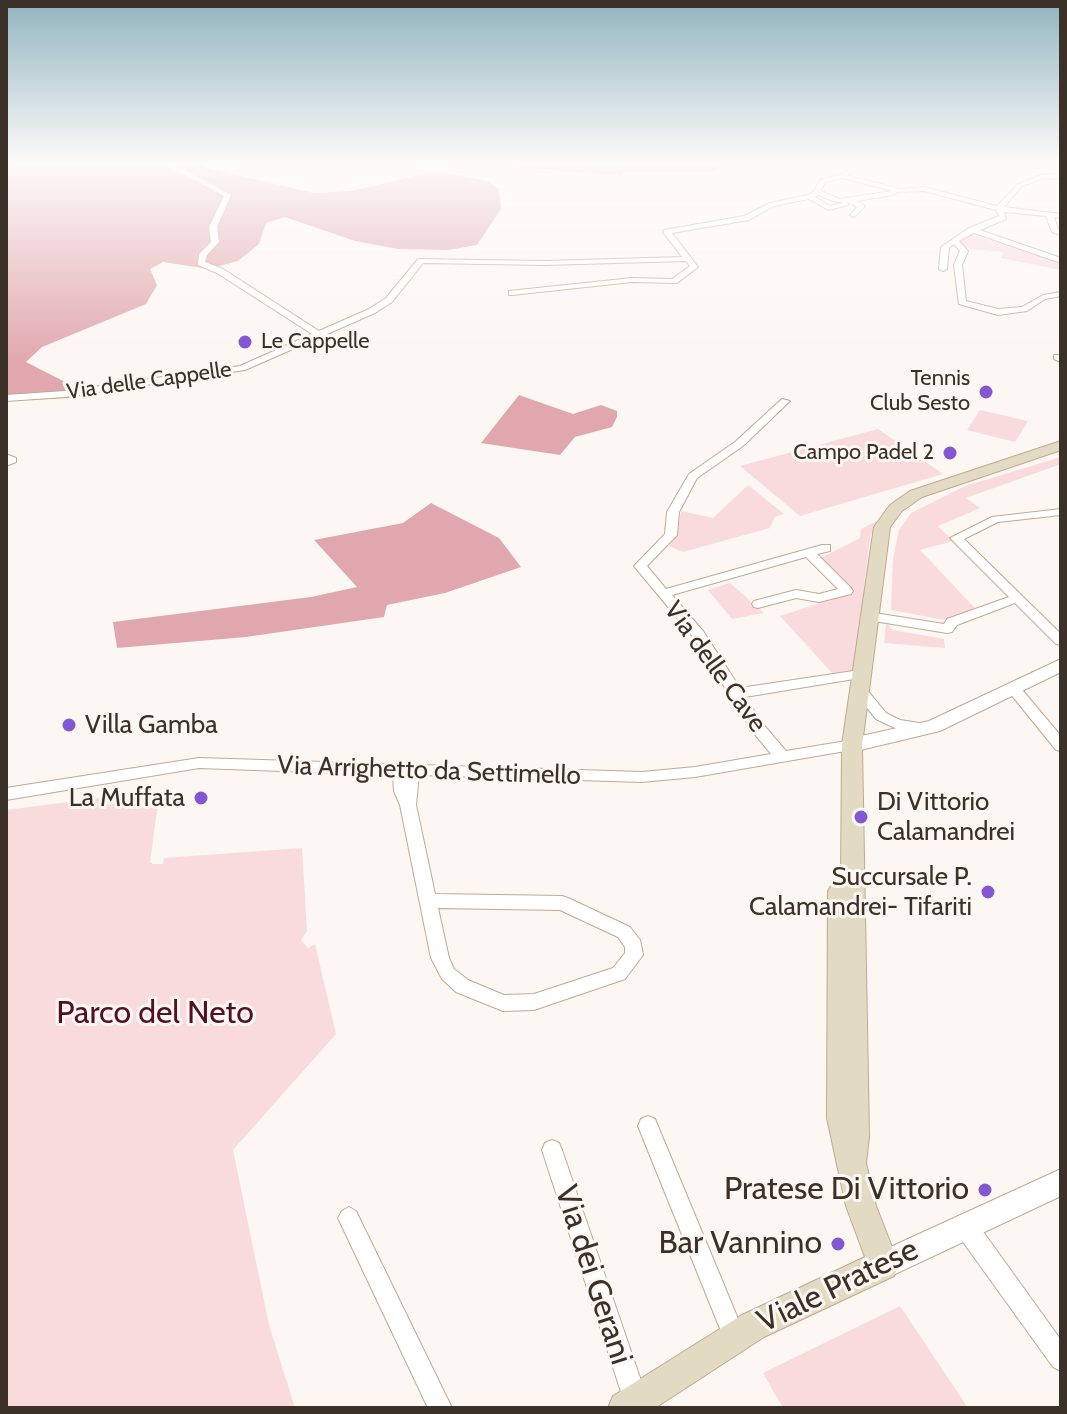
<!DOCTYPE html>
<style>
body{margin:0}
#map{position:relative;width:1067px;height:1414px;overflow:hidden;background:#fdf7f3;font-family:Cabin,sans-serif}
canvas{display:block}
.frame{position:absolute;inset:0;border:8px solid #3b3128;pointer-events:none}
</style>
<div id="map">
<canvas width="1067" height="1414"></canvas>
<div class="frame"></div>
</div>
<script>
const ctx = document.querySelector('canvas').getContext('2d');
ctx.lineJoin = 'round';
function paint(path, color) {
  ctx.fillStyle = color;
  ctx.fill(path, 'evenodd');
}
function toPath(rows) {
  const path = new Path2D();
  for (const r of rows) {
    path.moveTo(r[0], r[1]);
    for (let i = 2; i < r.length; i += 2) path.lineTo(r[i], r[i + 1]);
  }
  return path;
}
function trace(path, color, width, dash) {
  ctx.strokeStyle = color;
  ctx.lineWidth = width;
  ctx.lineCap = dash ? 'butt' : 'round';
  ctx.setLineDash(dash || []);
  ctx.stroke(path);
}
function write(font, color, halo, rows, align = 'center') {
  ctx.font = font + ' Cabin,sans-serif';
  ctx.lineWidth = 6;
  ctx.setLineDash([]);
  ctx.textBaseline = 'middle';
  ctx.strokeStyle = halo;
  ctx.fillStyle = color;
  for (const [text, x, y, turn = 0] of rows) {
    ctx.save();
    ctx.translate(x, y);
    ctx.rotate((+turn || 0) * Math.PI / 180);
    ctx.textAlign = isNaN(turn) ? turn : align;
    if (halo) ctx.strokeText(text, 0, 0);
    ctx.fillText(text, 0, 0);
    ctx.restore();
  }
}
paint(toPath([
 [970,234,1061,263,1061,270,1001,258,1003,252,969,249,958,241],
 [980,410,1028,421,1015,442,967,430],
 [878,429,943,474,800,516,740,466],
 [1061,457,1061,464,966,498,980,508,938,526,953,541,920,550,975,608,944,620,891,610,893,559,899,530,911,513,965,486],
 [748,485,784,514,775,517,770,528,683,552,669,546,677,534,681,511,713,518],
 [877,521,870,537,854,671,832,673,780,616,853,592,819,559,860,538,861,529],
 [730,583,764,613,732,619,708,590],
 [886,623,893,630,944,639,945,648,884,643],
 [154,791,159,796,150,862,153,864,163,864,164,858,302,848,307,931,301,940,308,948,315,944,336,1034,233,1150,269,1325,295,1408,6,1408,6,810],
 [900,1306,968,1408,783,1408,763,1373]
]), '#f9dadd');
paint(toPath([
 [6,164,205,164,203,167,314,193,352,191,435,171,488,181,499,189,501,209,477,245,448,250,398,249,355,241,285,217,266,223,259,244,238,261,208,269,163,262,150,269,157,285,146,304,42,347,26,362,77,388,69,398,6,401],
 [486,164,715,164,720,165,719,170,701,173,622,173,621,176],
 [519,395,573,414,601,405,617,411,617,417,612,427,575,437,560,455,481,443],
 [431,503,499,538,521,567,445,593,387,605,384,617,246,637,117,648,113,622,311,597,357,587,314,540,403,523]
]), '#e0a8ae');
const minor = toPath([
 [165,164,173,164,231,195,217,227,219,242,207,255,205,262,223,269,319,331,369,309,386,298,418,259,545,261,682,257,663,232,664,230,744,216,770,203,808,195,814,191,820,180,840,175,856,164,863,164,847,175,900,189,924,187,997,206,1018,184,1041,175,1061,174,1061,178,1042,179,1022,186,1004,207,1061,214,1061,218,1054,217,1058,229,1061,230,1061,235,1052,232,1046,216,1004,212,1006,219,980,230,1061,258,1061,263,974,233,959,241,968,251,962,265,966,301,998,309,1022,307,1043,295,1061,292,1061,296,1045,299,1027,311,998,315,959,304,954,265,960,251,954,244,949,248,947,269,943,271,939,269,941,247,969,228,999,216,996,210,924,191,897,192,894,195,856,201,865,206,854,217,850,215,857,207,847,202,848,205,829,210,809,199,774,206,749,220,672,233,698,267,677,283,632,282,512,295,509,295,509,291,632,278,672,279,690,266,686,261,545,265,423,263,392,302,375,313,245,370,65,397,6,401,6,395,65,391,240,366,312,334,217,273,198,265,199,254,211,242,209,227,224,196,165,164],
 [842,178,893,191,839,199,821,191,825,182,842,178],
 [818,195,836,202,845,202,830,206,815,197,818,195],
 [1054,355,1061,355,1061,362,1054,359,1054,355],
 [782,399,790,401,743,446,697,478,679,512,677,535,647,566,666,589,822,545,830,545,830,551,817,554,851,588,853,591,851,594,819,602,796,598,758,608,754,607,752,604,754,601,796,590,819,594,838,589,806,557,672,595,703,631,740,688,860,670,865,671,867,674,865,677,860,678,745,697,763,724,786,751,852,740,857,741,859,745,857,749,695,777,642,782,419,775,416,805,435,894,562,896,568,898,630,927,640,940,643,955,625,979,534,1010,503,1011,456,992,442,979,431,958,400,805,394,791,393,775,199,768,6,800,6,788,199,758,642,772,695,767,771,754,753,732,693,637,634,566,665,534,667,512,689,474,735,442,782,399],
 [438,908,560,910,618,937,625,947,625,953,613,968,534,994,504,995,468,980,454,969,449,958,438,908],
 [6,454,16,458,16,462,6,466,6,454],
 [1061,509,1061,515,998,522,964,539,1061,634,1061,645,1056,644,1015,603,957,625,952,632,947,633,868,620,862,616,868,612,944,624,947,619,1009,597,950,538,992,517,1061,509],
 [858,683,863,685,886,713,900,720,926,724,928,728,926,732,921,733,897,729,876,719,851,688,858,683],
 [1014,684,1019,686,1061,736,1061,751,1056,750,1009,692,1007,689,1009,686,1014,684],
 [648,1116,655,1119,746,1338,743,1346,735,1349,727,1346,638,1126,641,1119,648,1116],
 [552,1140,559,1143,562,1150,648,1401,645,1408,627,1408,624,1401,542,1150,545,1143,552,1140],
 [349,1207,356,1211,452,1408,428,1408,338,1218,342,1211,349,1207],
 [966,1216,974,1219,1061,1340,1061,1371,1053,1367,958,1235,955,1227,958,1219,966,1216]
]);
const tertiary = toPath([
 [1061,659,1061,672,940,731,852,752,843,745,852,738,929,721,1061,659],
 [1061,1169,1061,1196,893,1275,883,1279,873,1275,869,1265,873,1255,1061,1169]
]);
const secondary = toPath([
 [1061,441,1061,450,922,497,902,511,890,527,862,745,869,1137,866,1163,876,1206,899,1265,894,1276,764,1337,655,1408,608,1408,613,1396,742,1315,865,1257,846,1206,827,1118,828,891,832,884,841,882,842,745,874,527,890,505,910,491,1061,441]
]);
trace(minor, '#c2a892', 2);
trace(tertiary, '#c2a892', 2);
trace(secondary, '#c2a892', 2);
paint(minor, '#fff');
paint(tertiary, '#fff');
paint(secondary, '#e3dac3');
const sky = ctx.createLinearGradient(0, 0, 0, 362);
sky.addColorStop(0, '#91b4c0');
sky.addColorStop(0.45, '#fefbfa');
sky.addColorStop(1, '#fefbfa00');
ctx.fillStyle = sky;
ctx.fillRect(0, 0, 1067, 362);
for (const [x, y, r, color] of [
 [245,342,8,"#8357d0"],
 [986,392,8,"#8357d0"],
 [950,453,8,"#8357d0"],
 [69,725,8,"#8357d0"],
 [201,798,8,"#8357d0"],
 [861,817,8,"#8357d0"],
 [988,892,8,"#8357d0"],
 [985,1190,8,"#8357d0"],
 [838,1244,8,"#8357d0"]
]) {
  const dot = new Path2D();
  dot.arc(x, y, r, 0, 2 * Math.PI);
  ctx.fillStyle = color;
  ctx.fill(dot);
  trace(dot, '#fdf7f3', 3);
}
write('22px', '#3b3128', '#fdf7f3', [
 ["Le Cappelle",261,342,"left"],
 ["Tennis",970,379],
 ["Club Sesto",970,404],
 ["Campo Padel 2",934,453]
], 'right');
write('22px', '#3b3128', '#fdf7f3', [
 ["Via delle Cappelle",149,381,-8]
]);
write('26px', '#3b3128', '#fdf7f3', [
 ["Via delle Cave",715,667,54],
 ["Via Arrighetto da Settimello",429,771,2]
]);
write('26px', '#3b3128', '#fdf7f3', [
 ["Villa Gamba",85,725],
 ["La Muffata",185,798,"right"],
 ["Di Vittorio",877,802],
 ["Calamandrei",877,832],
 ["Succursale P.",972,877,"right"],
 ["Calamandrei- Tifariti",972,907,"right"]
], 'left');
write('32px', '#521120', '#fdf7f3', [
 ["Parco del Neto",155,1014]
]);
write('32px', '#3b3128', '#fdf7f3', [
 ["Pratese Di Vittorio",969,1190],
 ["Bar Vannino",822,1244]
], 'right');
write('32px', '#3b3128', '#fdf7f3', [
 ["Via dei Gerani",593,1275,72],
 ["Viale Pratese",838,1286,-26]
]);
</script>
